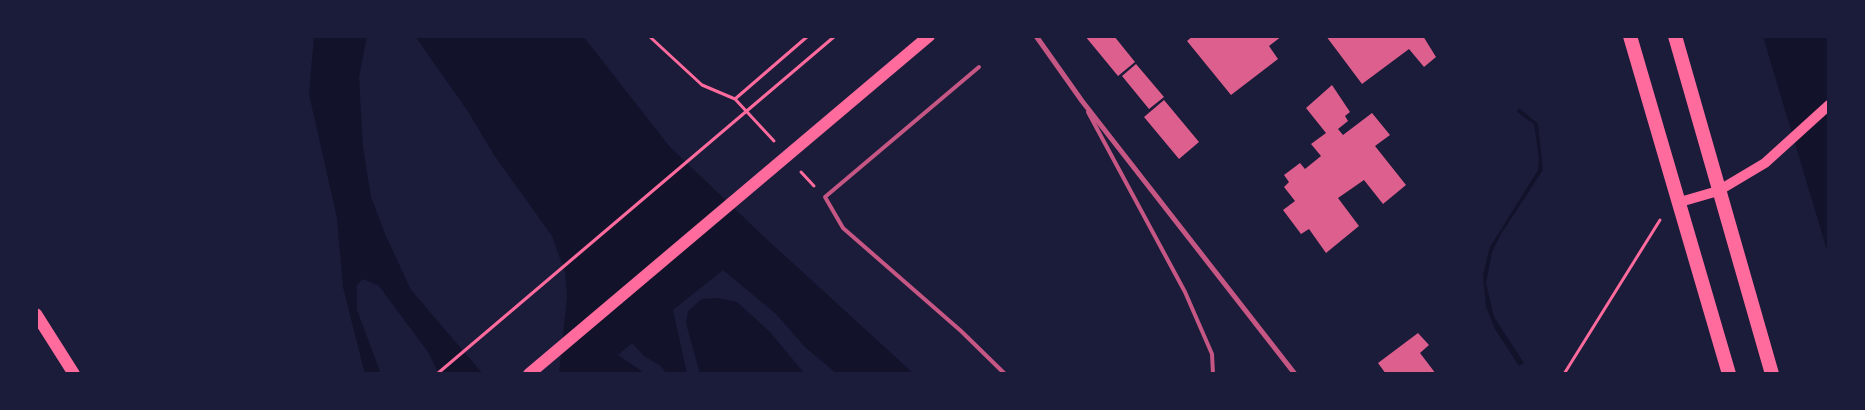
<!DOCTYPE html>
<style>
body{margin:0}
#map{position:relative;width:1865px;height:410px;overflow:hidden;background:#1b1b3a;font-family:Merriweather,serif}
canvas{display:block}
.frame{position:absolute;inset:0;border:38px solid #1b1b3a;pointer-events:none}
</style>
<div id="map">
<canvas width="1865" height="410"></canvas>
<div class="frame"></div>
</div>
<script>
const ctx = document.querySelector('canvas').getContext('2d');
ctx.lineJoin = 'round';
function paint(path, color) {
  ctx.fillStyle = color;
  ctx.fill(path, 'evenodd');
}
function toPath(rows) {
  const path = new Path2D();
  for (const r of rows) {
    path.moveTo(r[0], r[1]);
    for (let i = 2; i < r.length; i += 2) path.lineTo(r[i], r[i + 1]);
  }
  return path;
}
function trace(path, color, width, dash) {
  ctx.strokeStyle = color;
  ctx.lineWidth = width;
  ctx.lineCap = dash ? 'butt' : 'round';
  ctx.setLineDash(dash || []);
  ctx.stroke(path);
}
paint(toPath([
 [314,36,367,36,359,77,363,147,371,197,386,236,411,290,483,374,439,374,428,352,379,286,363,279,357,285,357,310,381,374,365,374,343,287,337,218,309,94],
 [415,36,583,36,670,147,760,233,914,374,837,374,805,347,776,314,723,270,673,310,687,374,667,374,661,366,644,356,632,343,618,355,646,374,559,374,567,297,565,272,552,236,494,155,469,113],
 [1763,36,1827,36,1829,257,1773,70],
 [1519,108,1538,124,1543,170,1501,234,1492,252,1486,283,1494,317,1524,363,1519,366,1495,329,1486,307,1483,275,1490,247,1538,170,1539,157,1534,124,1517,112],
 [718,298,737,302,769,331,805,374,700,374,686,323,688,311,702,299]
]), '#12122b');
paint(toPath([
 [1085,36,1114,36,1135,62,1118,76],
 [1193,36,1282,36,1269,46,1278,59,1231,95,1187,41],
 [1326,36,1423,36,1436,57,1424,67,1409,49,1362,84],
 [1136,64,1164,97,1149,109,1122,76],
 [1332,85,1350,112,1345,116,1348,121,1338,129,1343,135,1372,113,1390,135,1375,146,1406,185,1383,204,1364,180,1338,198,1359,226,1326,253,1309,229,1301,234,1283,210,1295,201,1284,187,1289,182,1284,175,1300,163,1305,169,1321,156,1311,144,1326,133,1306,108],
 [1164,100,1199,142,1179,159,1144,117],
 [1418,333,1429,345,1420,353,1436,374,1386,374,1378,363]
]), '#dd5f8e');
trace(toPath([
 [649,36,702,85,735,99,808,36],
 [735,99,774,141],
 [801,172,814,186],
 [437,374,835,36],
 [1564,374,1660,220]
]), '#ff6b9d', 3);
trace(toPath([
 [979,67,825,197,843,228,961,331,1005,374],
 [1088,112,1185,292,1212,354,1213,374]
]), '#c65784', 4);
trace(toPath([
 [1036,36,1082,101,1295,374]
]), '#c65784', 5);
trace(toPath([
 [1680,202,1718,191,1765,163,1829,105]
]), '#ff6b9d', 10);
trace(toPath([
 [36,314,74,374],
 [529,374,929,36]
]), '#ff6b9d', 12);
trace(toPath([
 [1630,36,1729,374],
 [1675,36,1772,374]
]), '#ff6b9d', 14);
</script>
